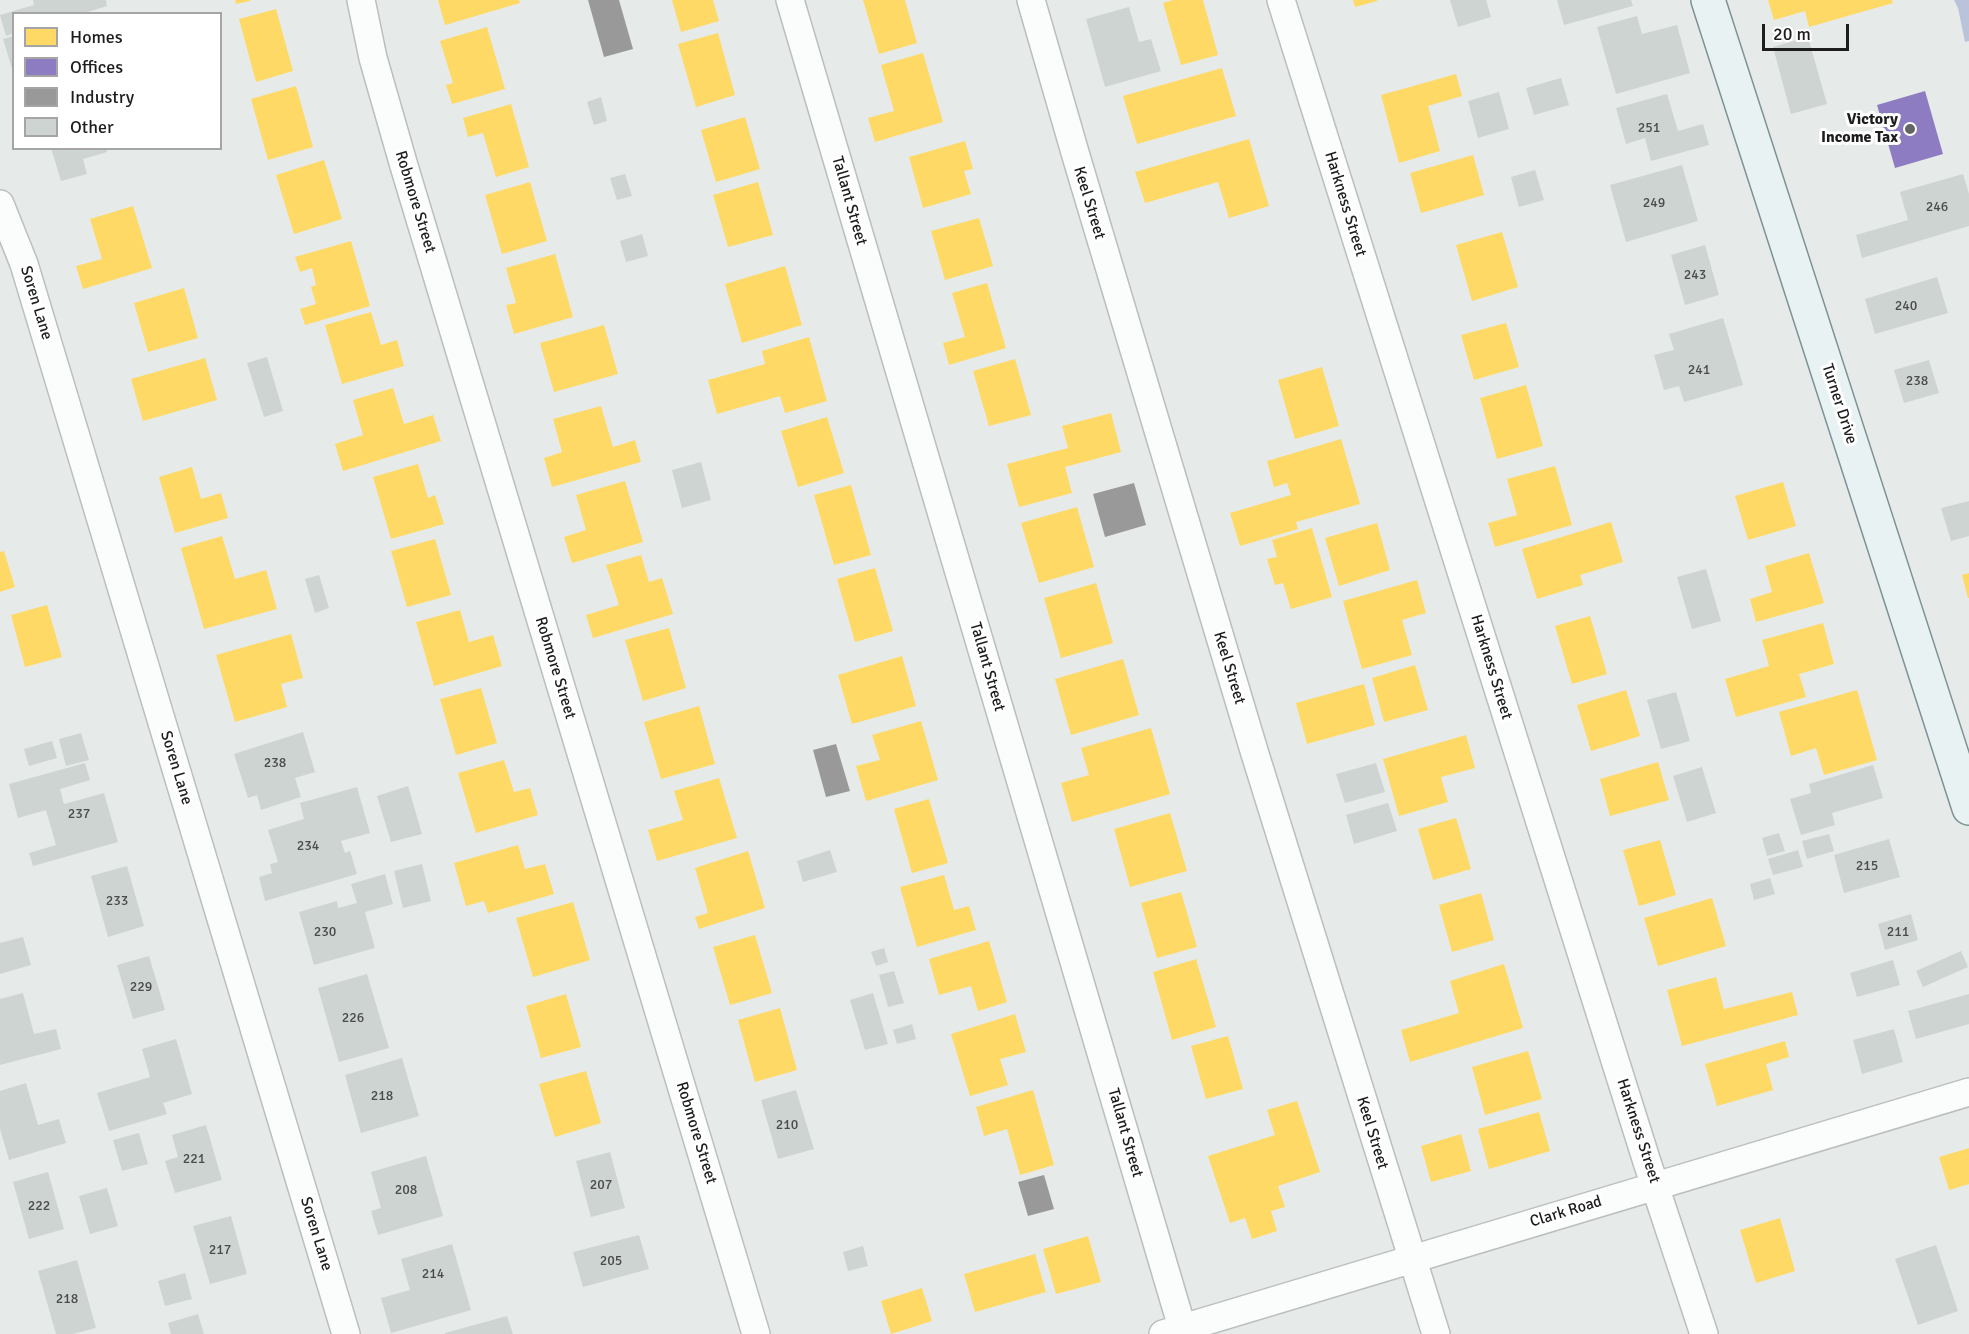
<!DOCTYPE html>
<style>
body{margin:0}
#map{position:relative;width:1969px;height:1334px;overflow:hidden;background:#e6ebea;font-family:Signika,sans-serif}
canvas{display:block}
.legend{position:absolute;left:12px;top:12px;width:210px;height:138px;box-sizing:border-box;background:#fff;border:2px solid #a5a5a5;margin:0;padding:8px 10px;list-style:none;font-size:18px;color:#1d1d1d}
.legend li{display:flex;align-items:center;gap:12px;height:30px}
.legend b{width:30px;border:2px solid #a5a5a5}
.scale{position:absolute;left:1762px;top:24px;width:87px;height:27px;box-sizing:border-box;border:3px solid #1d1d1d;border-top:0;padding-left:8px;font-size:18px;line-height:21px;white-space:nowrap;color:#1d1d1d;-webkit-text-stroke:4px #fff;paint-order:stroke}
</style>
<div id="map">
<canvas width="1969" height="1334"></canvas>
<ul class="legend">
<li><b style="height:16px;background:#ffd966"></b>Homes</li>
<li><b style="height:16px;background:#8e7cc3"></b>Offices</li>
<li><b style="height:16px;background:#999"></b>Industry</li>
<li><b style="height:16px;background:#ced4d2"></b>Other</li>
</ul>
<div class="scale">20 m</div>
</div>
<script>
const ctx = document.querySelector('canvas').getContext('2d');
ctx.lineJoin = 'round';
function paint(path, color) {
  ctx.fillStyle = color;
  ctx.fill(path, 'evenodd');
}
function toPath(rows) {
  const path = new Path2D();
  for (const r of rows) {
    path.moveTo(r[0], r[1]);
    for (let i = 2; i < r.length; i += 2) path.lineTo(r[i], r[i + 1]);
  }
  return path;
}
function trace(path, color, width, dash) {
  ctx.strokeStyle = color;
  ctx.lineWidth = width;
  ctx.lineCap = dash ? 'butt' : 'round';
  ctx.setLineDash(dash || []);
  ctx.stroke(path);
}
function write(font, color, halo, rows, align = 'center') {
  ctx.font = font + ' Signika,sans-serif';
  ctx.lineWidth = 6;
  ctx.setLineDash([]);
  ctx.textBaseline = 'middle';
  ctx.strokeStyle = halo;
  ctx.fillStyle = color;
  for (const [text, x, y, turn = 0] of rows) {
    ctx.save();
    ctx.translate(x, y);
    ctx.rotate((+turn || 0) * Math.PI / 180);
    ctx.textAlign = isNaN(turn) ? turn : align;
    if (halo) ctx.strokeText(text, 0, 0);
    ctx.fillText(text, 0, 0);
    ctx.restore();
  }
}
paint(toPath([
 [1954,0,1969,0,1969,41,1965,42,1958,8]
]), '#bbc3db');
paint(toPath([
 [235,0,250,0,250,1,236,4],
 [438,0,519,0,520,3,445,25],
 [672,0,713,0,719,21,681,32],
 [863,0,905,0,917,43,879,54],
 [1173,0,1203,0,1218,55,1181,65,1163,3],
 [1353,0,1377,0,1377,1,1355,7],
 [1768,0,1892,0,1893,3,1809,27,1805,11,1774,20],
 [276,9,293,71,256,82,239,19],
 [487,27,505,89,452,104,446,85,453,83,440,41],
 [718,33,735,95,696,107,678,44],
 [923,53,943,122,875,142,868,118,894,111,881,65],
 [1222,68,1236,116,1137,144,1123,96],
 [1456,74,1462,96,1428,106,1440,151,1399,163,1381,95],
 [296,86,313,147,268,160,251,99],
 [511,104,529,167,496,177,483,133,468,137,463,118],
 [745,117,760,169,716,182,701,130],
 [1249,139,1269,206,1229,218,1218,182,1145,203,1135,172],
 [965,141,973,169,964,171,971,194,923,208,909,157],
 [1473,155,1484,195,1421,213,1410,173],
 [324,160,342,219,294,234,276,175],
 [530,182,547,241,502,254,485,195],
 [758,182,773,235,728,247,713,195],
 [133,206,152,268,83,289,76,266,102,259,90,219],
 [979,218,993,266,945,280,931,231],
 [1502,232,1518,287,1472,301,1456,245],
 [351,241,370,306,305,325,300,309,316,304,311,287,316,285,312,268,300,272,295,257],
 [555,254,573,317,514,334,506,305,516,303,506,268],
 [785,266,802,325,742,343,725,284],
 [987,283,1006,348,949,365,943,343,965,337,952,293],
 [184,288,198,338,148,352,134,303],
 [371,312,381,345,397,340,404,366,342,384,325,325],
 [1506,323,1519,367,1474,380,1461,335],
 [604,325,618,374,554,392,540,343],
 [809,337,827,401,785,413,780,396,717,414,708,380,765,364,762,351],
 [205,358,217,400,143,421,131,379],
 [1015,359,1031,415,989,426,973,371],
 [1322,367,1339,426,1295,439,1278,380],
 [1526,385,1543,446,1497,459,1480,398],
 [393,388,404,424,433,415,441,441,343,471,335,444,363,435,353,400],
 [601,406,613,447,635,440,641,462,552,487,544,458,562,452,553,419],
 [1111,413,1121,452,1065,467,1072,493,1019,507,1007,464,1068,448,1062,426],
 [827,417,844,473,798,487,781,431],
 [1341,439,1360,504,1296,522,1298,529,1240,546,1230,513,1291,495,1287,483,1274,487,1267,461],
 [418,464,428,498,435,495,444,524,391,539,373,477],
 [1555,466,1572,525,1495,547,1488,523,1517,515,1507,479],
 [192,467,201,499,221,493,228,518,175,533,159,477],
 [625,481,643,542,572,563,564,537,586,530,576,495],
 [1783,482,1796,526,1748,540,1735,496],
 [851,485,871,555,834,565,814,495],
 [1077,507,1094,567,1039,583,1021,523],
 [1611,522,1623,562,1580,575,1583,585,1537,599,1522,549],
 [1377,523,1390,570,1339,586,1325,538],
 [1312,528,1332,597,1291,609,1283,583,1275,585,1267,559,1277,557,1272,540],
 [222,536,235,579,266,570,277,609,204,629,181,548],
 [435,539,451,595,407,607,391,551],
 [4,551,15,587,0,592,0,552],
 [1809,553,1824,603,1756,622,1750,599,1772,592,1765,566],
 [641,555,649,582,662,578,673,614,593,638,586,615,619,605,606,565],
 [875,568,893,631,855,642,837,579],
 [1969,573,1969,598,1968,598,1962,575],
 [1417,580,1426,613,1402,620,1412,655,1362,669,1343,601],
 [1096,583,1113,643,1061,658,1044,598],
 [47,605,62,657,25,667,11,615],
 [460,610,469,642,493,635,502,666,434,686,416,622],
 [1590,616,1607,674,1572,684,1555,626],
 [1823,623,1834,664,1799,674,1806,697,1736,717,1725,679,1769,666,1762,640],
 [669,628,686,688,643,701,625,640],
 [291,634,303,678,281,684,287,707,235,722,216,655],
 [902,656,916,706,852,724,838,675],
 [1123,659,1139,715,1071,735,1055,679],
 [1415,665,1428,710,1384,722,1372,678],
 [1364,684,1375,725,1307,744,1296,703],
 [481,688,497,743,456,755,440,699],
 [1626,690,1640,736,1591,751,1577,705],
 [1857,690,1877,760,1824,775,1816,748,1791,756,1779,712],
 [699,706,715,764,661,779,644,722],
 [921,721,938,780,866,801,856,766,880,760,872,735],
 [1151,728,1170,794,1072,822,1061,783,1089,775,1081,748],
 [1466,735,1475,768,1441,777,1448,802,1399,816,1383,759],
 [504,760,514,792,530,788,538,815,476,833,458,773],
 [1658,762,1669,800,1610,816,1600,779],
 [719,778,737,838,657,861,648,830,683,820,674,791],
 [929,799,948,863,912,873,894,809],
 [1170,813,1187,871,1130,887,1114,829],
 [1456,818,1471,869,1433,880,1418,829],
 [1660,840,1676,895,1639,906,1623,850],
 [518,845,525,869,545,864,554,894,488,913,484,901,466,906,454,863],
 [748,851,765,908,699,929,695,917,708,913,695,868],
 [944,875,954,910,969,906,976,930,917,947,900,887],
 [1181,892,1197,947,1157,958,1141,903],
 [1481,893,1494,940,1452,952,1439,905],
 [1712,898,1726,946,1658,966,1644,918],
 [573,902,590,960,533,977,516,918],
 [755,935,772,993,730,1005,713,947],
 [989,941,1007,1002,978,1011,971,986,939,995,929,959],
 [1196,959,1216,1027,1172,1040,1153,972],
 [1504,964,1523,1028,1410,1062,1401,1030,1459,1013,1450,981],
 [1716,977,1724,1009,1792,992,1798,1015,1682,1046,1667,990],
 [566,994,581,1047,541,1058,526,1006],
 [780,1008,797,1070,755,1082,738,1020],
 [1015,1014,1026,1052,1000,1059,1008,1085,970,1096,951,1034],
 [1228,1036,1243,1089,1206,1099,1191,1046],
 [1785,1041,1789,1057,1766,1064,1773,1090,1717,1106,1705,1064],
 [1528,1051,1542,1099,1485,1115,1472,1067],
 [586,1071,601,1123,555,1137,539,1084],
 [1033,1090,1054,1165,1020,1175,1007,1129,984,1136,976,1107],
 [1297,1101,1320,1172,1278,1186,1285,1207,1271,1211,1277,1231,1252,1239,1245,1218,1230,1223,1208,1156,1275,1135,1267,1110],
 [1539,1112,1550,1151,1489,1169,1478,1129],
 [1461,1134,1471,1171,1431,1182,1421,1146],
 [1969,1148,1969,1184,1949,1190,1939,1157],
 [1780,1218,1795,1271,1756,1283,1740,1230],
 [1088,1236,1101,1282,1056,1294,1043,1249],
 [1035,1254,1046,1292,975,1312,964,1274],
 [922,1288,932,1321,891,1334,881,1301]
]), '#ffd966');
paint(toPath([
 [1925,91,1943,154,1895,168,1877,105]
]), '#8e7cc3');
paint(toPath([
 [588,0,619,0,633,49,604,57],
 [1134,483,1146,525,1105,537,1093,494],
 [836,744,850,791,826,797,813,750],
 [1044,1175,1054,1209,1028,1216,1018,1182]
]), '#999');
paint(toPath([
 [33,0,106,0,107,6,81,14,14,14,14,33,6,36,0,15,34,5],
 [1450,0,1486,0,1491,17,1458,27],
 [1557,0,1631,0,1633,6,1564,25],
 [1129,7,1139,42,1151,39,1161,71,1105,87,1086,19],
 [1637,16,1642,34,1677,25,1690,73,1616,94,1597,27],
 [14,36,14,72,13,72,3,39],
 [1808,37,1827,104,1791,114,1773,47],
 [1561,78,1569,105,1534,115,1526,88],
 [1499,92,1509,129,1478,138,1468,101],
 [1667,94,1678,131,1703,124,1709,145,1651,161,1645,138,1626,144,1616,108],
 [601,97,607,121,594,125,587,102],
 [51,148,106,148,107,152,83,159,87,174,61,181],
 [1682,165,1698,221,1626,242,1610,185],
 [1535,170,1544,200,1519,207,1511,177],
 [625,174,632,196,617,200,610,178],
 [1963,174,1969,194,1969,226,1862,258,1856,235,1908,220,1900,192],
 [642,234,648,256,626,262,620,241],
 [1705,245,1719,295,1685,305,1671,255],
 [1937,277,1948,313,1875,334,1865,299],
 [1723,318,1743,385,1684,402,1679,386,1664,390,1654,355,1674,350,1669,334],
 [267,357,283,411,264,417,247,363],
 [1929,360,1939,393,1904,403,1894,370],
 [701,462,711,500,682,508,672,470],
 [1969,501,1969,536,1951,541,1941,508],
 [1706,569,1721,621,1692,629,1677,577],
 [319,575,329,608,315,613,305,579],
 [1676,692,1690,741,1661,749,1647,700],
 [303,732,315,772,295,778,301,797,261,810,257,795,248,798,234,754],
 [81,733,89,760,66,766,59,739],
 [52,741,57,758,29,766,24,749],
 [85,763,90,780,60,789,64,804,104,793,118,842,33,866,29,853,56,845,46,810,18,818,9,784],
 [1376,763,1385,792,1345,803,1336,774],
 [1873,765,1883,798,1832,813,1835,825,1801,835,1790,799,1811,793,1809,784],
 [1702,767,1716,813,1687,822,1673,776],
 [408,786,422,834,391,842,377,796],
 [357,787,370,833,341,841,345,853,350,851,357,874,265,901,259,877,272,873,270,864,278,862,268,830,304,819,300,803],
 [1388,803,1397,831,1354,844,1346,815],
 [1779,833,1785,851,1767,856,1762,838],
 [1829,834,1834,851,1807,859,1802,841],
 [1889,839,1900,877,1844,893,1834,855],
 [830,850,837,872,803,882,797,861],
 [1798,850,1803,867,1773,875,1768,859],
 [422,864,431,901,403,908,394,871],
 [127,866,144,926,108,937,91,876],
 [385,874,393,904,365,912,375,948,314,965,299,912,337,901,338,908,357,903,351,884],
 [1770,878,1775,894,1754,900,1750,884],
 [1911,914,1918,940,1885,950,1878,924],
 [23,937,31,965,0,974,0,943],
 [884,948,888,962,876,966,871,952],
 [1961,951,1968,967,1923,987,1916,971],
 [149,956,165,1010,133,1019,117,965],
 [1893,960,1900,985,1857,997,1850,973],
 [894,971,904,1003,888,1007,879,975],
 [367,974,389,1048,339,1062,318,988],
 [23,993,34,1034,56,1029,61,1049,0,1065,0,999],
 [873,993,888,1044,865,1050,850,1000],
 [1969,994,1969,1024,1916,1039,1908,1011],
 [912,1024,916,1039,897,1044,893,1030],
 [1894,1029,1903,1062,1862,1074,1853,1040],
 [176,1039,192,1094,163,1103,167,1114,109,1131,97,1093,150,1077,142,1049],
 [402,1058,419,1116,361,1133,345,1075],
 [26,1083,38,1125,59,1119,66,1143,9,1160,0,1129,0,1091],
 [796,1090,814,1149,778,1159,761,1100],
 [206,1125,222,1180,175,1193,165,1161,178,1157,172,1135],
 [139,1133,148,1164,122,1171,113,1140],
 [610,1152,625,1208,591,1217,576,1161],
 [426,1156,443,1216,378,1235,371,1211,381,1208,371,1172],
 [48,1172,64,1229,29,1239,13,1182],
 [107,1188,118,1226,90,1234,79,1196],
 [231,1216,247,1274,210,1284,193,1226],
 [639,1235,649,1269,583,1287,573,1252],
 [452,1244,471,1310,391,1333,381,1298,410,1290,401,1259],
 [1936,1245,1958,1311,1918,1325,1895,1259],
 [863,1246,868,1266,848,1271,843,1252],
 [77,1260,96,1328,73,1334,56,1334,38,1271],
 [185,1273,192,1299,165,1306,158,1281],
 [198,1314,204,1334,171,1334,168,1323],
 [507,1316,513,1334,445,1334,445,1333]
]), '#ced4d2');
const street = toPath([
 [361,0,373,58,404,166,756,1334],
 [790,0,1184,1334],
 [1031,0,1076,156,1255,754,1436,1334],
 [1281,0,1647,1162,1704,1334],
 [0,204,24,264,346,1334],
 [1163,1334,1969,1092]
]);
const secondary = toPath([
 [1708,0,1969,808]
]);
trace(street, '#bcbebe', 30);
trace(secondary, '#7e9195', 36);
trace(street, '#fbfcfc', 27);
trace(secondary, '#e9f2f2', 33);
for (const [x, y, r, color] of [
 [1910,129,6,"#636565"]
]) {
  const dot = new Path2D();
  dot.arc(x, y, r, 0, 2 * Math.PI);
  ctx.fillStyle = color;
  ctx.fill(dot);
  trace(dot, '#fff', 2);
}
write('14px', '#4a4c4b', null, [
 ["251",1649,128],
 ["249",1654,203],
 ["246",1937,207],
 ["243",1695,275],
 ["240",1906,306],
 ["241",1699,370],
 ["238",1917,381],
 ["238",275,763],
 ["237",79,814],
 ["234",308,846],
 ["215",1867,866],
 ["233",117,901],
 ["230",325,932],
 ["211",1898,932],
 ["229",141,987],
 ["226",353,1018],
 ["218",382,1096],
 ["210",787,1125],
 ["221",194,1159],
 ["207",601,1185],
 ["208",406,1190],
 ["222",39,1206],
 ["217",220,1250],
 ["205",611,1261],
 ["214",433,1274],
 ["218",67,1299]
]);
write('bold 16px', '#1d1d1d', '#fff', [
 ["Victory",1898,120],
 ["Income Tax",1898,138]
], 'right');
write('16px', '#1d1d1d', '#fff', [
 ["Tallant Street",849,201,74],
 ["Robmore Street",415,202,73],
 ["Keel Street",1089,203,73],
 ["Harkness Street",1345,204,73],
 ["Soren Lane",36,303,73],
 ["Turner Drive",1839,404,72],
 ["Tallant Street",987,667,74],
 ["Harkness Street",1491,667,73],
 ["Robmore Street",555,668,73],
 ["Keel Street",1229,668,73],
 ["Soren Lane",176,768,73],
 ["Harkness Street",1638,1131,72],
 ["Robmore Street",696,1133,73],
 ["Tallant Street",1125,1133,74],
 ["Keel Street",1372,1133,73],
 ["Clark Road",1566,1212,-17],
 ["Soren Lane",316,1234,73]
]);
</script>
